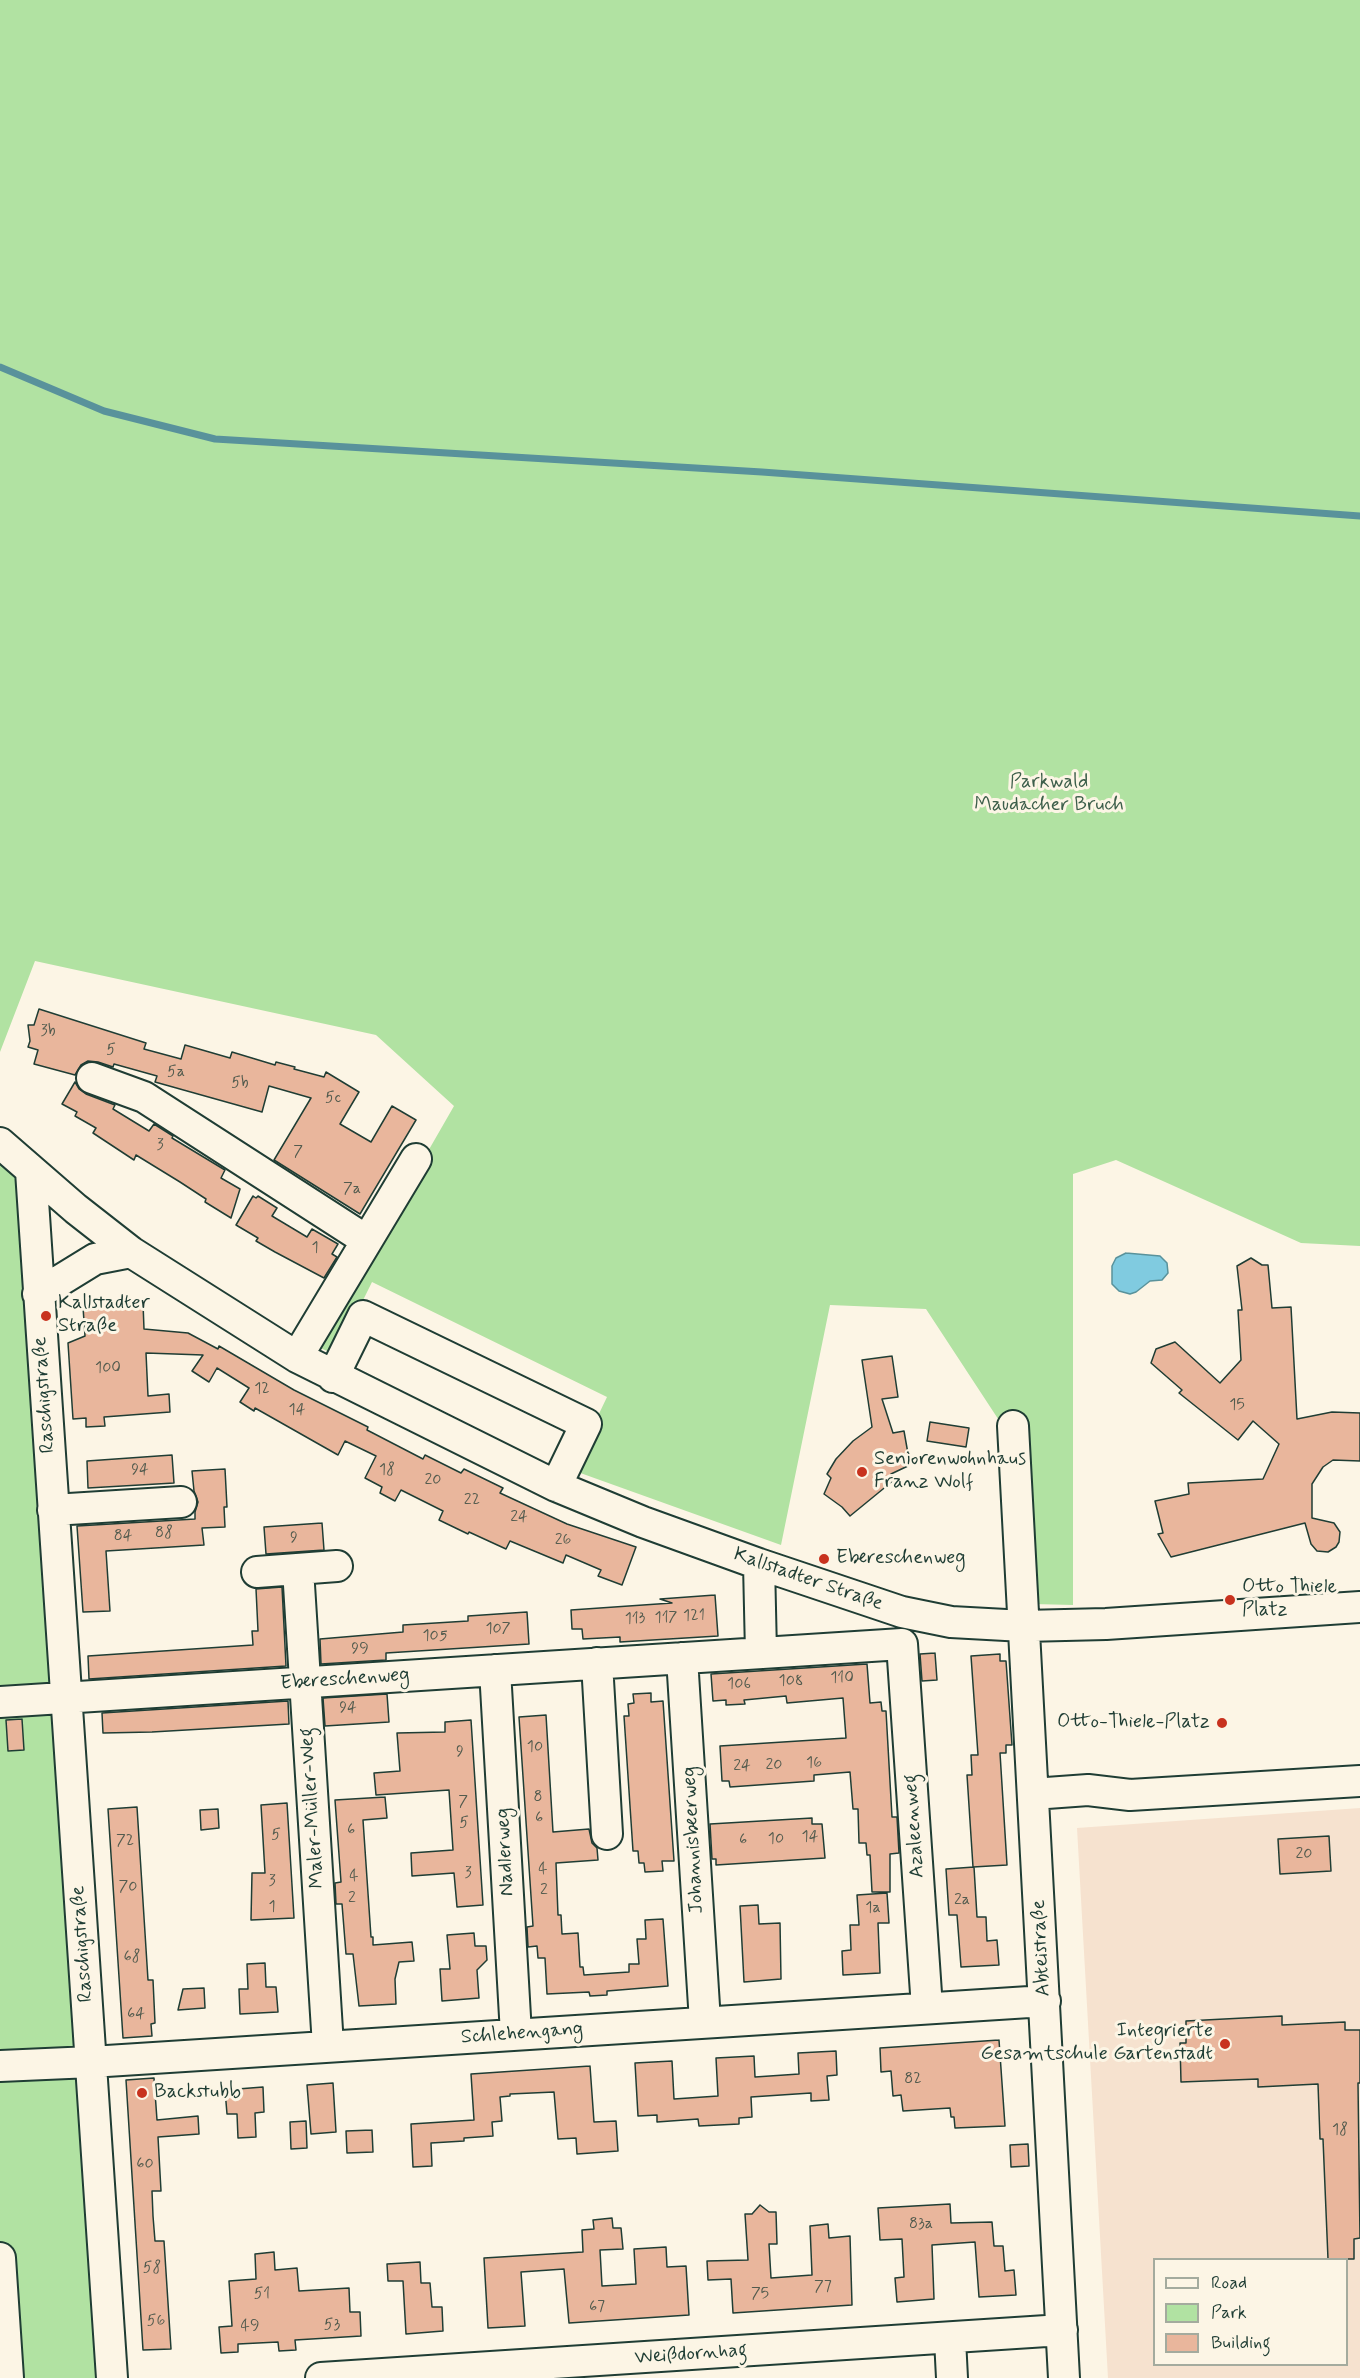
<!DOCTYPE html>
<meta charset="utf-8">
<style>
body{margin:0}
#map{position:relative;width:1360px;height:2378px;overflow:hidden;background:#fcf5e5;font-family:Mynerve,sans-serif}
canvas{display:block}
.legend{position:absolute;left:1153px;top:2258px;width:195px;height:108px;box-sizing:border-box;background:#fcf5e5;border:2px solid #a4ab9e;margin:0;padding:8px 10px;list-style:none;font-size:18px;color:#1f3d34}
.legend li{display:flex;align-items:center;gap:12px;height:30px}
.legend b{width:30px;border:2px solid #a4ab9e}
</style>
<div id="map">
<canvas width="1360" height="2378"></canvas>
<ul class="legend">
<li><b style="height:8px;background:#fcf5e5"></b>Road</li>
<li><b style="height:16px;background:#b1e2a2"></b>Park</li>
<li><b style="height:16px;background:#e9b69c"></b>Building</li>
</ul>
</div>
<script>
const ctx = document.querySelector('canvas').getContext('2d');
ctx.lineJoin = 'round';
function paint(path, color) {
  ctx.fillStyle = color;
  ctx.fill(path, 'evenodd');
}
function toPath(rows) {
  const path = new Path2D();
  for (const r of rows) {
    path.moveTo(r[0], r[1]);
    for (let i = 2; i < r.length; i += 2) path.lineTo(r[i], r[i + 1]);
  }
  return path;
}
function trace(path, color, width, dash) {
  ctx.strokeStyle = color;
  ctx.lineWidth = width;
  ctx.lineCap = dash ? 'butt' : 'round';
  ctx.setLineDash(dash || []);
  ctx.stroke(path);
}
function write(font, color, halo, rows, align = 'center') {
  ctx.font = font + ' Mynerve,sans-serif';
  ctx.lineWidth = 6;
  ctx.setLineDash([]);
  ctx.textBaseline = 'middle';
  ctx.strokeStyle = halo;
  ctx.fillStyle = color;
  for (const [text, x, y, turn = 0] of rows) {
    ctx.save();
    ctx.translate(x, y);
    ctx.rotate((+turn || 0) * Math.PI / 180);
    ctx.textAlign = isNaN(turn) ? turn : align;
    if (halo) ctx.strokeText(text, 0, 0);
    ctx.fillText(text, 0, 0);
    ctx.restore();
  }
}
paint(toPath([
 [1360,1808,1360,2378,1108,2378,1077,1828],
 [1154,2260,1346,2260,1346,2364,1154,2364]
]), '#f6e2cf');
paint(toPath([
 [0,0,1360,0,1360,1246,1301,1243,1116,1160,1073,1174,1073,1605,1033,1604,1006,1431,926,1309,830,1305,781,1545,572,1470,607,1397,372,1282,336,1355,316,1346,454,1106,376,1035,35,961,0,1052],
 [0,1143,31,1171,112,2378,8,2378,0,2258]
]), '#b1e2a2');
const water = toPath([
 [1126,1253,1160,1256,1167,1263,1168,1273,1162,1280,1150,1281,1136,1292,1130,1294,1119,1291,1112,1284,1112,1266,1116,1258,1126,1253]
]);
paint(water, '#80cbe0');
trace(water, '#59929b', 1.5);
trace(toPath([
 [0,367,104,411,215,439,762,472,1360,516]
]), '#59929b', 7);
const building = toPath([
 [39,1009,146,1043,144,1049,181,1059,185,1045,230,1058,232,1052,275,1065,276,1062,295,1067,294,1069,324,1077,326,1072,359,1092,340,1124,371,1142,392,1106,416,1120,360,1214,274,1160,311,1098,269,1086,262,1112,155,1082,157,1076,114,1064,113,1067,98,1062,88,1061,81,1065,75,1075,34,1064,38,1050,28,1047,30,1041,28,1025,34,1025,39,1009],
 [75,1082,79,1089,86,1094,115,1105,113,1109,149,1131,154,1124,173,1136,172,1138,225,1170,221,1178,240,1189,231,1218,205,1202,206,1199,180,1182,136,1155,134,1160,93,1133,96,1128,75,1116,77,1112,62,1104,75,1082],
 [253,1196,256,1198,258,1196,277,1208,272,1216,307,1237,312,1229,338,1244,332,1254,337,1257,324,1278,275,1252,256,1241,258,1238,236,1225,253,1196],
 [1251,1258,1262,1265,1268,1265,1272,1308,1291,1307,1297,1419,1332,1412,1360,1413,1360,1461,1333,1460,1323,1467,1312,1484,1312,1518,1334,1523,1340,1532,1339,1542,1336,1547,1328,1552,1317,1551,1311,1544,1305,1523,1171,1557,1158,1534,1163,1533,1155,1501,1189,1494,1188,1483,1263,1479,1279,1444,1253,1421,1238,1440,1179,1393,1182,1390,1151,1363,1156,1349,1175,1342,1220,1383,1241,1360,1238,1310,1242,1310,1237,1266,1251,1258],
 [143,1303,144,1329,188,1333,218,1349,219,1346,294,1390,368,1427,367,1430,423,1459,425,1455,461,1473,464,1469,503,1488,500,1493,567,1524,636,1547,622,1585,598,1576,601,1570,566,1555,563,1563,510,1541,506,1549,469,1532,468,1534,439,1520,443,1511,401,1490,395,1501,380,1493,382,1487,365,1478,376,1456,345,1441,338,1455,255,1408,254,1411,240,1402,249,1388,217,1368,209,1382,192,1371,203,1355,146,1353,148,1396,169,1394,170,1412,104,1417,105,1426,86,1427,86,1418,73,1419,68,1343,85,1336,83,1307,143,1303],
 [892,1356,898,1397,882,1399,893,1433,904,1431,910,1465,891,1474,894,1480,850,1516,842,1507,824,1494,831,1478,827,1474,836,1459,853,1441,872,1427,862,1360,892,1356],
 [930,1422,969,1428,966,1447,927,1441,930,1422],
 [172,1455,174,1483,88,1488,87,1461,172,1455],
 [225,1469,227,1507,224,1507,225,1527,202,1528,204,1545,106,1551,110,1611,83,1612,77,1526,195,1519,195,1512,198,1502,194,1491,192,1471,225,1469],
 [322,1523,324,1550,266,1554,264,1527,322,1523],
 [282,1587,286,1666,89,1679,88,1656,253,1645,252,1631,258,1631,256,1589,282,1587],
 [715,1595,718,1636,620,1642,620,1637,583,1639,582,1629,572,1629,571,1610,672,1603,660,1599,715,1595],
 [527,1612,529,1644,386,1653,386,1660,321,1664,320,1639,403,1632,403,1625,468,1621,468,1616,527,1612],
 [935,1653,937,1680,922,1681,920,1654,935,1653],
 [1000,1654,1000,1661,1006,1661,1012,1745,1006,1745,1006,1753,1000,1753,1007,1865,973,1867,967,1775,972,1775,971,1755,978,1755,971,1656,1000,1654],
 [867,1664,870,1703,881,1702,882,1711,886,1711,892,1817,897,1817,899,1853,890,1854,890,1892,872,1892,870,1855,867,1855,866,1843,859,1843,858,1809,853,1809,850,1772,814,1775,814,1781,730,1787,729,1781,722,1781,720,1746,846,1738,843,1698,787,1703,786,1696,744,1700,745,1704,726,1705,726,1700,713,1701,711,1674,867,1664],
 [651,1693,651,1702,663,1701,674,1861,662,1861,663,1871,645,1872,644,1863,639,1863,638,1851,633,1851,624,1716,629,1716,628,1704,634,1703,633,1694,651,1693],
 [387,1694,389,1722,325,1726,323,1698,387,1694],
 [288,1701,289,1724,152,1732,103,1733,102,1713,288,1701],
 [546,1715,553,1832,589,1829,592,1843,597,1848,598,1860,556,1863,558,1915,561,1915,562,1934,578,1933,580,1967,583,1967,584,1975,629,1972,629,1964,639,1964,637,1939,646,1939,645,1920,663,1919,668,1986,607,1991,607,1995,590,1996,589,1992,547,1994,545,1958,538,1958,537,1946,528,1947,527,1927,533,1926,519,1717,546,1715],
 [22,1719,24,1750,8,1751,6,1720,22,1719],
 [471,1720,483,1905,457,1907,454,1873,412,1876,411,1853,453,1850,449,1790,376,1795,374,1773,400,1771,397,1733,445,1732,445,1722,471,1720],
 [385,1797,387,1818,363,1820,371,1937,373,1937,373,1945,412,1942,414,1961,399,1962,395,1979,396,2004,359,2006,353,1954,346,1954,342,1904,336,1904,335,1883,341,1882,335,1800,385,1797],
 [287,1803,294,1918,251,1920,252,1873,265,1873,261,1805,287,1803],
 [137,1807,148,1980,153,1980,155,2023,151,2024,152,2036,123,2038,108,1809,137,1807],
 [218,1809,219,1828,201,1830,200,1810,218,1809],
 [812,1818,812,1824,822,1824,825,1858,716,1865,716,1859,712,1859,710,1824,812,1818],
 [1329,1836,1331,1871,1280,1874,1278,1839,1329,1836],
 [974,1867,977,1917,986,1917,987,1941,997,1940,999,1965,961,1967,957,1915,949,1915,946,1869,974,1867],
 [887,1893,889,1923,878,1923,880,1973,843,1975,842,1951,851,1950,850,1925,859,1925,857,1895,887,1893],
 [758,1905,759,1924,780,1923,781,1979,744,1982,740,1906,758,1905],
 [474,1933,475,1946,486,1946,487,1960,477,1970,479,1998,442,2001,440,1969,450,1969,447,1935,474,1933],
 [265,1963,266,1987,276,1987,278,2012,240,2014,239,1989,248,1989,247,1964,265,1963],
 [204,1988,205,2008,178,2010,183,1989,204,1988],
 [1282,2016,1282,2025,1345,2022,1345,2030,1360,2030,1360,2083,1358,2083,1360,2238,1354,2239,1354,2259,1328,2259,1323,2139,1320,2139,1318,2084,1258,2087,1258,2079,1181,2082,1180,2043,1186,2043,1186,2021,1282,2016],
 [999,2040,1005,2126,955,2128,954,2117,951,2117,950,2108,903,2111,901,2095,893,2096,891,2071,881,2072,880,2048,999,2040],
 [836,2051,837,2075,827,2076,829,2100,811,2101,811,2093,751,2097,752,2117,739,2118,739,2124,699,2126,698,2119,657,2122,657,2115,638,2116,635,2063,672,2061,674,2099,718,2096,716,2058,754,2056,755,2077,799,2074,798,2053,836,2051],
 [590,2066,594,2122,616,2121,618,2151,577,2154,576,2138,558,2139,554,2092,510,2094,510,2096,500,2097,502,2121,492,2122,493,2136,464,2138,464,2141,431,2143,432,2166,413,2167,411,2124,474,2120,471,2074,590,2066],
 [154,2078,157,2120,198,2116,199,2134,158,2137,161,2191,152,2191,153,2216,155,2241,164,2241,171,2349,143,2350,126,2080,154,2078],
 [333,2083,336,2132,311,2134,307,2085,333,2083],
 [263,2087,264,2112,255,2113,256,2137,238,2138,237,2114,227,2114,225,2090,263,2087],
 [306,2121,307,2148,291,2149,290,2122,306,2121],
 [372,2130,373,2152,347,2153,346,2131,372,2130],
 [1028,2144,1029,2166,1011,2167,1010,2145,1028,2144],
 [950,2204,951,2223,992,2222,994,2246,1003,2246,1005,2271,1014,2270,1016,2295,979,2297,975,2242,932,2245,934,2299,897,2302,895,2278,904,2277,902,2239,880,2240,878,2208,950,2204],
 [760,2205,769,2212,776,2212,777,2244,769,2244,771,2278,812,2275,810,2226,828,2224,829,2238,850,2236,852,2305,733,2313,731,2279,708,2280,707,2261,748,2260,745,2214,752,2214,760,2205],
 [612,2218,613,2228,621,2228,623,2249,600,2250,602,2286,636,2284,634,2249,666,2247,667,2267,686,2266,689,2315,569,2323,564,2269,521,2272,525,2326,488,2328,484,2258,583,2252,582,2230,594,2229,593,2220,612,2218],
 [274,2252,275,2270,297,2268,299,2291,349,2288,350,2312,360,2312,361,2336,295,2340,296,2350,279,2351,278,2342,238,2344,238,2352,221,2353,219,2327,232,2326,229,2281,256,2279,255,2254,274,2252],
 [420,2262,421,2283,430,2283,432,2307,442,2307,443,2331,406,2334,403,2281,388,2281,387,2264,420,2262]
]);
paint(building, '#e9b69c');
trace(building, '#1f3d34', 1.5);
const minor = toPath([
 [92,1078,144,1097,366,1240],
 [0,1143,76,1209,131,1252,297,1357,556,1486,643,1522,759,1564,902,1612,951,1622,1024,1626,1106,1624,1360,1607],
 [31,1171,112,2378],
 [38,1294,95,1259,131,1252],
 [297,1357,416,1159],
 [333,1377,363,1316,586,1424,556,1486],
 [1013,1426,1064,2378],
 [53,1510,181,1502],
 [759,1564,761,1653],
 [298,1569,328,2046],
 [257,1572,337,1566],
 [682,1658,705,2022],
 [597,1663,607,1834],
 [495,1670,516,2034],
 [0,1702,902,1644,927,2008],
 [1033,1794,1088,1790,1130,1795,1360,1781],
 [0,2066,91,2062,1045,2001],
 [0,2258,8,2378],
 [950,2339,952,2378],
 [321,2378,1062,2330]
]);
trace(minor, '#1f3d34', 34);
trace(minor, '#fcf5e5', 30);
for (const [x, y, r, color] of [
 [46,1316,6,"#c8321e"],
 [862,1472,6,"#c8321e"],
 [824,1559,6,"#c8321e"],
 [1230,1600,6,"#c8321e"],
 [1222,1723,6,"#c8321e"],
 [1225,2044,6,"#c8321e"],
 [142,2093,6,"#c8321e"]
]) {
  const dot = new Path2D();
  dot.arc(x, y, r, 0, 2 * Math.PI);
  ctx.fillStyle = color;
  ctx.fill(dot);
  trace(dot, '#fcf5e5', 2);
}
write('16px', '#525b4e', null, [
 ["3b",48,1032],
 ["5",111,1051],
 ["5a",176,1073],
 ["5b",240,1084],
 ["5c",333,1099],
 ["3",160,1146],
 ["7",298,1153],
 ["7a",352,1190],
 ["1",315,1249],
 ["100",108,1369],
 ["12",262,1390],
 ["15",1237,1406],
 ["14",297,1411],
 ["94",140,1471],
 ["18",387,1471],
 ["20",433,1481],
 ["22",472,1501],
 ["24",519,1518],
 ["88",164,1534],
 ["84",123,1537],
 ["9",294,1539],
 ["26",563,1541],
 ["121",694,1617],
 ["117",666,1619],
 ["113",635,1620],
 ["107",498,1630],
 ["105",435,1637],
 ["99",360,1650],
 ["110",842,1679],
 ["108",791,1682],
 ["106",739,1685],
 ["94",348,1709],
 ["10",535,1748],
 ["9",460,1753],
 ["16",814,1764],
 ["20",774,1766],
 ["24",742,1767],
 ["8",538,1798],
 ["7",463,1803],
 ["6",539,1819],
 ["5",464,1824],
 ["6",351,1831],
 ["5",276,1836],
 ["14",810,1838],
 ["10",776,1840],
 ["6",743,1841],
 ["72",125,1842],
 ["20",1304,1855],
 ["4",543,1870],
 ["3",468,1874],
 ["4",354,1877],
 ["3",272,1882],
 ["70",128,1888],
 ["2",544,1891],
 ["2",352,1899],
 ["2a",962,1901],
 ["1",272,1908],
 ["1a",873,1909],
 ["68",132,1958],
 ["64",136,2015],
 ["82",913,2080],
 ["18",1340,2131],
 ["60",145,2165],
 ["83a",921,2225],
 ["58",152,2269],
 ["77",823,2288],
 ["51",262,2295],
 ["75",760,2295],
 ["67",597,2308],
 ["56",156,2322],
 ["53",332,2326],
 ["49",250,2327]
]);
write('20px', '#3c5e4a', '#fcf5e5', [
 ["Parkwald",1049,783],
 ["Maudacher Bruch",1049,806]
]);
write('20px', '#1f3d34', '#fcf5e5', [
 ["Kallstadter",58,1304],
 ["Straße",58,1327],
 ["Seniorenwohnhaus",874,1460],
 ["Franz Wolf",874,1483],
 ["Ebereschenweg",836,1559],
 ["Otto Thiele",1242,1588],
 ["Platz",1242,1611],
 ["Otto-Thiele-Platz",1210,1723,"right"],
 ["Integrierte",1213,2032,"right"],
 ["Gesamtschule Gartenstadt",1213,2055,"right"],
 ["Backstubb",154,2093]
], 'left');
write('20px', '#1f3d34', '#fcf5e5', [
 ["Raschigstraße",45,1395,-94],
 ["Kallstadter Straße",808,1580,19],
 ["Ebereschenweg",345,1680,-4],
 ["Maler-Müller-Weg",313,1808,-94],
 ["Azaleenweg",915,1826,-94],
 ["Johannisbeerweg",694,1840,-93],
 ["Nadlerweg",506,1852,-93],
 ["Raschigstraße",83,1944,-94],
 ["Abteistraße",1042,1948,-93],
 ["Schlehengang",522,2034,-4],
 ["Weißdornhag",691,2355,-4]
]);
</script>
